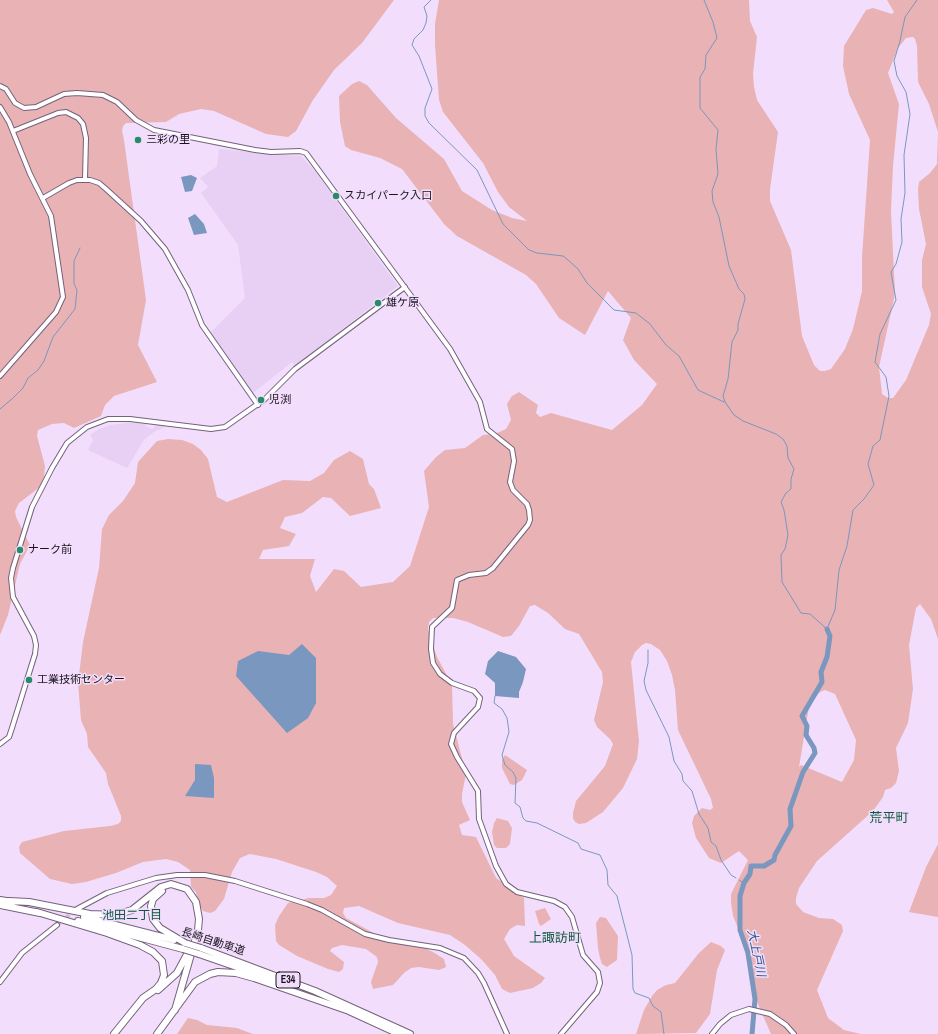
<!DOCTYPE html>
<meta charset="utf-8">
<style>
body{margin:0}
canvas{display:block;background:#f2defc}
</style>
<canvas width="938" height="1034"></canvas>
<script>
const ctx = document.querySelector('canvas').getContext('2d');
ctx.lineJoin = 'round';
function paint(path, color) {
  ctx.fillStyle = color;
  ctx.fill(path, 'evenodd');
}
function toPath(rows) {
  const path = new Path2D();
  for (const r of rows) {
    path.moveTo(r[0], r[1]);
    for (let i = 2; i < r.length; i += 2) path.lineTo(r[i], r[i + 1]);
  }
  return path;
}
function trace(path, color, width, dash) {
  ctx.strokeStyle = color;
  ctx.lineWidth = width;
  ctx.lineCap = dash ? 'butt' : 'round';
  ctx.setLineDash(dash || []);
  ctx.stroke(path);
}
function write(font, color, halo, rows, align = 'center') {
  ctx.font = font + ' "Archivo Narrow","Noto Sans JP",sans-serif';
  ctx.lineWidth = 3;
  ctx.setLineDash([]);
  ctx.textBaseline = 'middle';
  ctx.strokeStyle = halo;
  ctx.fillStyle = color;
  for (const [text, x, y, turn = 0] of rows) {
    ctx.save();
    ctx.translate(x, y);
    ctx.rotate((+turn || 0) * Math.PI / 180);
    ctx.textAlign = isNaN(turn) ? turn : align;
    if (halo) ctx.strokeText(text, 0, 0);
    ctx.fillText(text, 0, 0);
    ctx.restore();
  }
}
paint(toPath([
 [219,149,301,156,315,171,398,286,309,355,295,366,292,362,253,393,210,333,245,298,238,245,201,193,208,187,200,178,217,166],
 [134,422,145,424,146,426,152,429,157,425,167,426,154,432,144,440,127,468,88,450,93,440,90,435,99,429,110,425]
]), '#e8d0f4');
paint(toPath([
 [0,0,394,0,362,43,334,70,313,100,296,131,288,137,266,134,214,111,201,109,179,114,166,122,126,123,123,126,122,131,124,140,146,300,138,345,157,382,114,396,105,405,101,416,74,428,64,423,52,424,38,430,37,436,45,466,44,477,40,487,19,503,15,511,16,517,30,545,20,564,8,615,0,635],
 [439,0,749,0,750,21,757,37,753,74,754,87,757,100,778,132,770,189,770,201,791,250,802,336,814,365,820,371,825,371,831,369,845,349,853,329,862,291,862,257,870,140,849,94,843,66,844,46,866,10,873,8,892,14,894,12,887,0,938,0,938,639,931,619,920,604,916,608,909,645,913,689,908,723,896,748,899,771,896,783,891,788,885,790,883,797,873,811,817,861,799,888,796,898,796,904,803,912,819,918,833,919,842,925,843,931,817,990,828,1018,844,1030,861,1034,771,1034,754,995,743,940,733,916,731,902,731,894,748,860,739,851,721,863,716,861,709,858,696,838,692,823,694,816,702,808,710,810,713,808,711,799,678,730,675,690,672,675,667,661,660,650,651,644,646,643,642,645,635,652,631,662,639,741,637,759,623,788,603,812,586,823,579,824,575,822,573,818,573,813,576,801,605,766,613,744,610,739,597,727,594,720,603,682,602,672,579,634,565,629,548,613,535,605,530,606,519,626,511,636,503,637,468,622,453,618,433,618,429,622,428,629,437,657,452,685,453,724,466,774,462,794,462,802,470,820,459,825,462,835,476,837,496,878,524,898,525,926,517,925,510,929,504,939,514,956,545,978,541,983,533,988,510,993,502,989,495,975,482,960,465,945,450,935,398,923,359,906,344,908,343,913,346,918,379,936,421,946,433,952,444,959,446,967,439,970,419,967,411,968,404,973,393,985,373,989,371,982,378,962,377,957,366,949,342,945,332,948,330,951,344,962,343,969,339,972,328,969,297,956,279,945,276,941,275,925,279,916,288,903,309,898,324,898,331,895,337,886,327,877,316,872,276,859,250,854,240,858,232,872,224,899,215,911,210,913,203,911,197,901,196,892,191,887,190,870,178,862,166,859,143,862,116,873,86,882,72,884,50,879,20,853,19,847,22,842,64,831,110,826,118,824,121,821,121,816,108,784,106,773,88,747,87,734,81,720,78,683,83,642,99,568,102,529,109,515,123,501,135,483,138,462,157,441,168,439,182,440,193,444,201,450,208,459,217,497,227,502,283,480,310,481,324,473,334,460,350,451,363,459,369,484,374,489,381,508,350,516,331,498,323,497,302,513,285,517,280,528,296,534,289,546,263,550,259,559,315,559,310,576,316,592,334,569,344,571,361,587,393,582,410,566,429,507,424,471,436,457,445,450,465,448,483,435,495,434,506,429,511,420,507,404,512,396,519,392,538,405,536,413,540,417,551,413,612,430,642,405,657,384,634,360,623,340,631,318,608,291,585,335,559,318,536,284,526,275,457,236,444,224,402,169,380,158,351,150,345,146,340,122,339,96,352,84,359,81,367,85,396,118,444,159,462,191,492,210,512,218,527,221,509,207,498,192,483,163,443,112,439,100,435,45,435,24],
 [913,37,915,39,917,46,918,82,929,104,938,132,937,164,930,173,919,182,918,189,919,209,926,244,922,260,922,287,931,314,929,325,906,380,893,398,888,398,882,394,879,367,895,294,891,211,893,166,899,104,888,73,898,48,906,38],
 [825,690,835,694,856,740,854,760,842,782,801,765,799,767,809,707,813,699,820,692],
 [505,755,527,770,522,780,514,785,510,784,502,768,502,760],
 [497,818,508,821,512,828,510,844,506,848,497,848,494,845,492,832,494,823],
 [938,844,938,917,909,912,926,867],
 [545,908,551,919,541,926,539,924,535,911],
 [600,917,606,918,618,936,617,960,607,967,602,964,600,958,598,948,596,923],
 [711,942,721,946,725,950,717,970,710,1014,696,1033,636,1034,644,1010,652,996,657,990,666,985,675,983,699,953],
 [188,1018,197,1020,207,1025,237,1028,253,1034,177,1034]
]), '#e9b2b5');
paint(toPath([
 [191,175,197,178,192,191,185,192,181,177],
 [195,214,204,224,207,233,194,235,188,218],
 [302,644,316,658,316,703,308,718,287,733,236,676,238,661,258,651,289,655],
 [498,651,516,657,526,669,523,682,519,692,519,698,495,696,495,683,485,674,488,661],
 [195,764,211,765,214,778,214,798,185,796,195,780]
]), '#7997bf');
trace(toPath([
 [431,0,424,7,427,16,426,23,423,30,414,39,412,45,419,56,432,89,425,108,425,116,429,123,477,170,503,224,529,250,537,253,563,256,568,260,578,269,587,283,614,310,636,313,650,324,666,345,679,356,698,390,724,402],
 [704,0,713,22,717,38,706,55,705,69,700,77,700,108,718,130,716,149,718,174,712,191,713,202,719,217,729,266,739,289,744,294,745,299,738,324,738,330,732,342,728,379,723,396,725,402,734,415,743,421,776,434,783,439,787,446,788,458,794,469,791,479,791,489,786,493,781,502,784,510,788,535,785,549,781,555,782,582,801,613,810,614,827,629,835,610,839,570,847,546,853,510,864,499,874,485,868,464,873,446,880,440,889,396,886,377,875,362,880,334,896,300,891,272,896,264,902,242,901,219,905,193,904,155,910,114,906,92,897,76,894,61,900,41,905,17,917,0],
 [0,409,13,398,23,388,28,378,38,370,44,361,53,337,75,309,77,290,74,284,74,261,80,248],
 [648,650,648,663,644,681,646,690,669,737,674,761,682,774,683,781,692,791,699,814,708,828,711,842,716,846,721,860,731,875,736,878],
 [495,696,494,703,502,709,507,718,509,732,502,755,505,765,513,772,516,778,515,803,520,807,523,818,526,821,537,823,578,843,581,849,600,855,607,870,608,885,617,896,632,955,633,989,635,993,649,998,653,1006,661,1012,664,1034],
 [739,880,744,883]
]), '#7997bf', 1);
trace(toPath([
 [752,1034,755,999,748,953,740,930,740,896,744,883,750,874,751,866,764,866,774,860,775,855,791,826,790,809,803,772,815,753,814,748,806,735,807,726,802,716,822,682,821,672,827,657,830,636,827,629]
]), '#7997bf', 5);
trace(toPath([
 [57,925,75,910]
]), '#d1bfda', 4, [4, 2]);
const tertiary = toPath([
 [0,86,6,89,15,103,24,108,36,107,64,94,77,93,103,95,117,102,136,120,154,130,255,150,271,152,300,151,306,153,450,349,480,402,487,429,512,449,514,461,510,482,513,490,527,504,529,510,530,520,528,525,493,568,486,573,469,575,457,580,452,608,432,627,431,649,433,663,440,674,452,683,474,691,480,698,478,707,454,733,451,744,457,757,478,791,479,819,496,866,506,884,517,892,554,901,565,907,572,917,583,955,598,972,600,983,597,992,561,1034],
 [0,107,9,122,30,174,51,216,63,297,56,312,0,376],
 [13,131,58,113,66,112,78,118,83,124,86,138,85,179],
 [43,198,69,183,77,180,90,180,99,183,106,189,141,221,165,249,188,290,202,325,258,405],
 [0,744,9,737,12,728,35,654,36,645,34,636,13,597,11,578,13,568,32,507,52,468,67,443,87,427,108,419,130,419,211,429,225,427,265,399,295,369,405,287],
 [77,909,107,893,156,878,177,875,205,875,235,881,307,904,322,910,365,934,389,940,440,948,464,958,478,973,484,983,507,1034],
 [0,982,22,953,57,925],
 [712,1034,720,1024,731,1015,749,1009,770,1014,786,1025,794,1034]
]);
const motorway = toPath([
 [162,891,153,899,151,906,153,919,160,928,185,943],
 [0,900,13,902],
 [9,901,29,902,90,914,115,915,132,910,161,887,171,884,187,889,196,902,199,919,198,930,175,1010],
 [0,905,40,913],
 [37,912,107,933,140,945,153,952,162,961,164,975,161,983,156,989,143,998,114,1034],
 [84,917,174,940],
 [78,921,183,949],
 [201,948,315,991,410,1034],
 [199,954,280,982],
 [158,990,177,973,190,949],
 [349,1011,399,1034],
 [157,1034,195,982,210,974,218,972,236,973,254,978,352,1012]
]);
trace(tertiary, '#74627c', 6);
trace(motorway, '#74627c', 8);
trace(tertiary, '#fff', 4);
trace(motorway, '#fff', 6);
const motorwayBridge = toPath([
 [185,943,201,948],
 [183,949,199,954]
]);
trace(motorwayBridge, '#74627c', 8, []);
trace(motorwayBridge, '#fff', 6);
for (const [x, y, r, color] of [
 [138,140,4,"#268c68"],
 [336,196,4,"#268c68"],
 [378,303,4,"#268c68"],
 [261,400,4,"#268c68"],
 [20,550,4,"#268c68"],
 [29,680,4,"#268c68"]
]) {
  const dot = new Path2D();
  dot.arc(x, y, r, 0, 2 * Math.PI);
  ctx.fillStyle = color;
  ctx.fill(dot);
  trace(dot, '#f2defc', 1.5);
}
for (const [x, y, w] of [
 [288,980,24]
]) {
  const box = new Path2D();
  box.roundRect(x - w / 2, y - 8, w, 16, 3);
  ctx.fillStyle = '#f2defc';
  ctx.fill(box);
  trace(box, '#18121c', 1);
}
write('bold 10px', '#18121c', null, [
 ["E34",288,980]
]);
write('11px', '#18121c', '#f2defc', [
 ["三彩の里",146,140],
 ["スカイパーク入口",344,196],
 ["雄ケ原",386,303],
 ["児渕",269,400],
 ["ナーク前",28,550],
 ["工業技術センター",37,680]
], 'left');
write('11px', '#18121c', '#f2defc', [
 ["長崎自動車道",213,942,18]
]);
write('12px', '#0e573e', '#f2defc', [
 ["池田二丁目",132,916]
]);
write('italic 12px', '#2e588d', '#f2defc', [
 ["大上戸川",756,953,78]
]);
write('13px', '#0e573e', '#f2defc', [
 ["荒平町",889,819],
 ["上諏訪町",555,939]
]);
</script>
